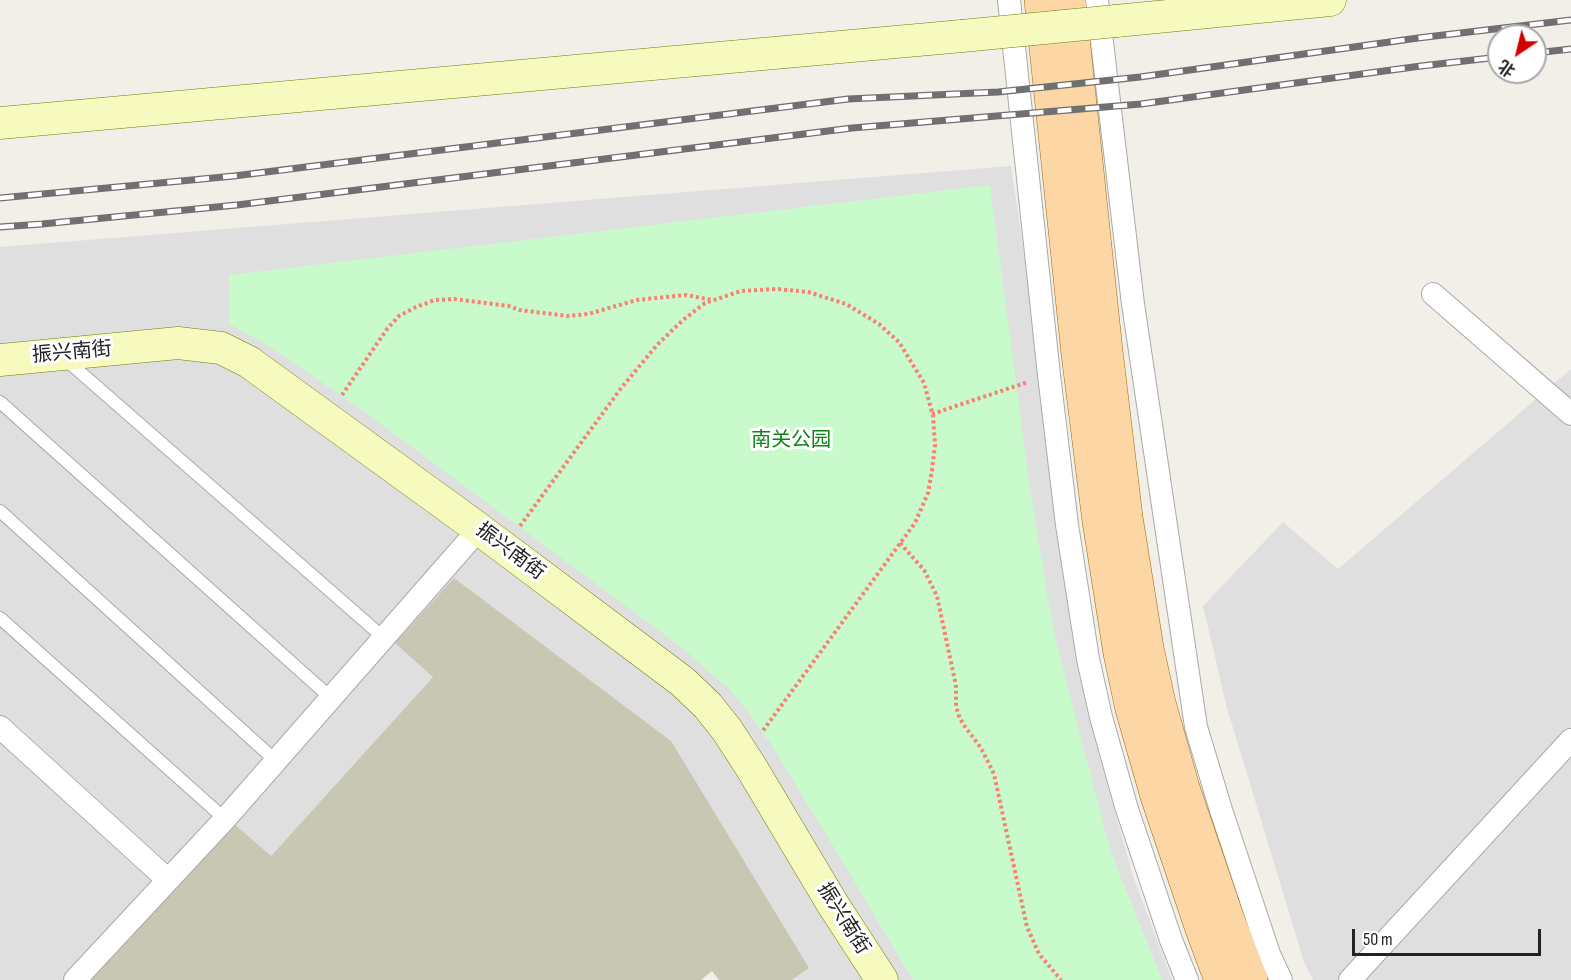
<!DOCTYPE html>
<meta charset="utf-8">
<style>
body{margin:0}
#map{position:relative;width:1571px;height:980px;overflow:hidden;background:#f2efe9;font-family:"Sofia Sans Condensed","Noto Sans SC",sans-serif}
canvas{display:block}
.north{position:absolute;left:1487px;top:24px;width:60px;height:60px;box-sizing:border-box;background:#fff;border:2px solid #a7a7a7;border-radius:50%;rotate:215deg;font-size:16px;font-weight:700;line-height:24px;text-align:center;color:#222}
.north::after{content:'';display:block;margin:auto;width:21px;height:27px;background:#d40000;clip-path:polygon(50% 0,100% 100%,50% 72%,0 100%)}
.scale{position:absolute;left:1352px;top:929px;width:189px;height:27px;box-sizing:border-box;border:3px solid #222;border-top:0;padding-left:8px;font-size:18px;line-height:21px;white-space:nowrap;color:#222;-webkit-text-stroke:4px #fff;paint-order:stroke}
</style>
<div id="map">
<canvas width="1571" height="980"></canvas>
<div class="north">北</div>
<div class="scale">50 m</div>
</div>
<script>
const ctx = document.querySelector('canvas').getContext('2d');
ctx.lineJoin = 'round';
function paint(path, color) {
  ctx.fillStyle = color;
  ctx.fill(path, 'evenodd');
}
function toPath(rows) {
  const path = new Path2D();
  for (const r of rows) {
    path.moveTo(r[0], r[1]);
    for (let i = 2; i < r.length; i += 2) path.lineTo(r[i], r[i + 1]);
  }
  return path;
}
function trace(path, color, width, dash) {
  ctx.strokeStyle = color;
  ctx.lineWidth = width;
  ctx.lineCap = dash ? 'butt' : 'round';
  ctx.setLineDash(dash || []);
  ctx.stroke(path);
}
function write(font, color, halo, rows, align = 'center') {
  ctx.font = font + ' "Sofia Sans Condensed","Noto Sans SC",sans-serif';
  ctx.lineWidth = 6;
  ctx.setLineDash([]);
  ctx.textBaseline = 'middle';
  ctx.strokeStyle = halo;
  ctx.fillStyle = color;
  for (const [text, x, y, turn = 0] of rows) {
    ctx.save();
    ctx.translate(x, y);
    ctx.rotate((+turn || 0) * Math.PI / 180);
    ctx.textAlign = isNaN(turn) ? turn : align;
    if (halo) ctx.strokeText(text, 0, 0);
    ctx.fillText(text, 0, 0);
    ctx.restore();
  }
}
paint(toPath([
 [1011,166,1099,755,1133,876,1172,980,792,980,809,968,433,677,271,856,90,980,0,980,0,247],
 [1571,369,1571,980,1313,980,1304,962,1227,708,1203,606,1283,522,1338,569]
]), '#e0dfdf');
paint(toPath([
 [454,578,671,741,809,968,792,980,719,980,712,971,701,980,90,980,233,823,271,856,433,677,395,643]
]), '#c7c7b4');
paint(toPath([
 [990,185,1030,489,1049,605,1057,645,1108,842,1119,873,1162,980,913,980,823,829,770,743,748,711,729,689,681,647,366,413,272,348,229,324,229,275]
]), '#c8facc');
const lane = toPath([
 [64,358,384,638],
 [0,402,331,698],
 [0,511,276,761],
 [0,618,225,819]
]);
const street = toPath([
 [1009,0,1049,375,1067,525,1088,659,1101,717,1126,806,1171,940,1187,980],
 [1097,0,1133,304,1196,727,1221,810,1269,954,1281,980],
 [1433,294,1571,414],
 [0,727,168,880],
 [75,980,225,819,479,529],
 [1350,980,1571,740]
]);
const secondary = toPath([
 [1116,21,1330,0],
 [0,123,962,36],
 [0,360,178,343,221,348,249,362,479,529,683,682,708,706,727,730,751,767,832,903,882,980]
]);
const primary = toPath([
 [1041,0,1078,354,1099,521,1120,653,1132,709,1157,796,1202,929,1221,980],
 [1069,0,1106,351,1126,517,1147,648,1159,703,1183,788,1228,920,1251,980]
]);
trace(lane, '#a9a9a9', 14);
trace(street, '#a9a9a9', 24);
trace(secondary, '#707d05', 33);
trace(primary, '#a06b00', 34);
trace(toPath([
 [342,395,387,329,399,316,416,307,435,300,454,299,509,306,519,310,568,316,588,314,637,300,686,295,712,300],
 [932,414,1028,382],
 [520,526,622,387,657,345,683,320,705,303,741,291,777,289,808,292,846,304,879,324,899,342,924,383,933,416,935,445,932,470,928,493,915,523,762,732],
 [900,543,924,570,937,596,956,686,956,706,959,716,963,724,981,748,994,774,1027,927,1039,954,1061,980]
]), '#fa8072', 4, [3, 3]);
trace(lane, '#fff', 12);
trace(street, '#fff', 22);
trace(secondary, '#f7fabf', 32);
trace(primary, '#fcd6a4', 33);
const rail = toPath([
 [1535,53,1571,49],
 [0,198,234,176,848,99,998,92,1140,77,1418,38,1571,20],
 [0,227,42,224,237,205,852,128,1141,104,1421,66,1499,57]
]);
trace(rail, '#707070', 7);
trace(rail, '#fff', 4.5, [14]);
const secondaryBridge = toPath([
 [962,36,1116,21]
]);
trace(secondaryBridge, '#707d05', 33, []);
trace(secondaryBridge, '#f7fabf', 32);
write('20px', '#222', '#fff', [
 ["振兴南街",72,353,-5],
 ["振兴南街",510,552,37],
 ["振兴南街",843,919,58]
]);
write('20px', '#0c8416', '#fff', [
 ["南关公园",791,441]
]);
</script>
